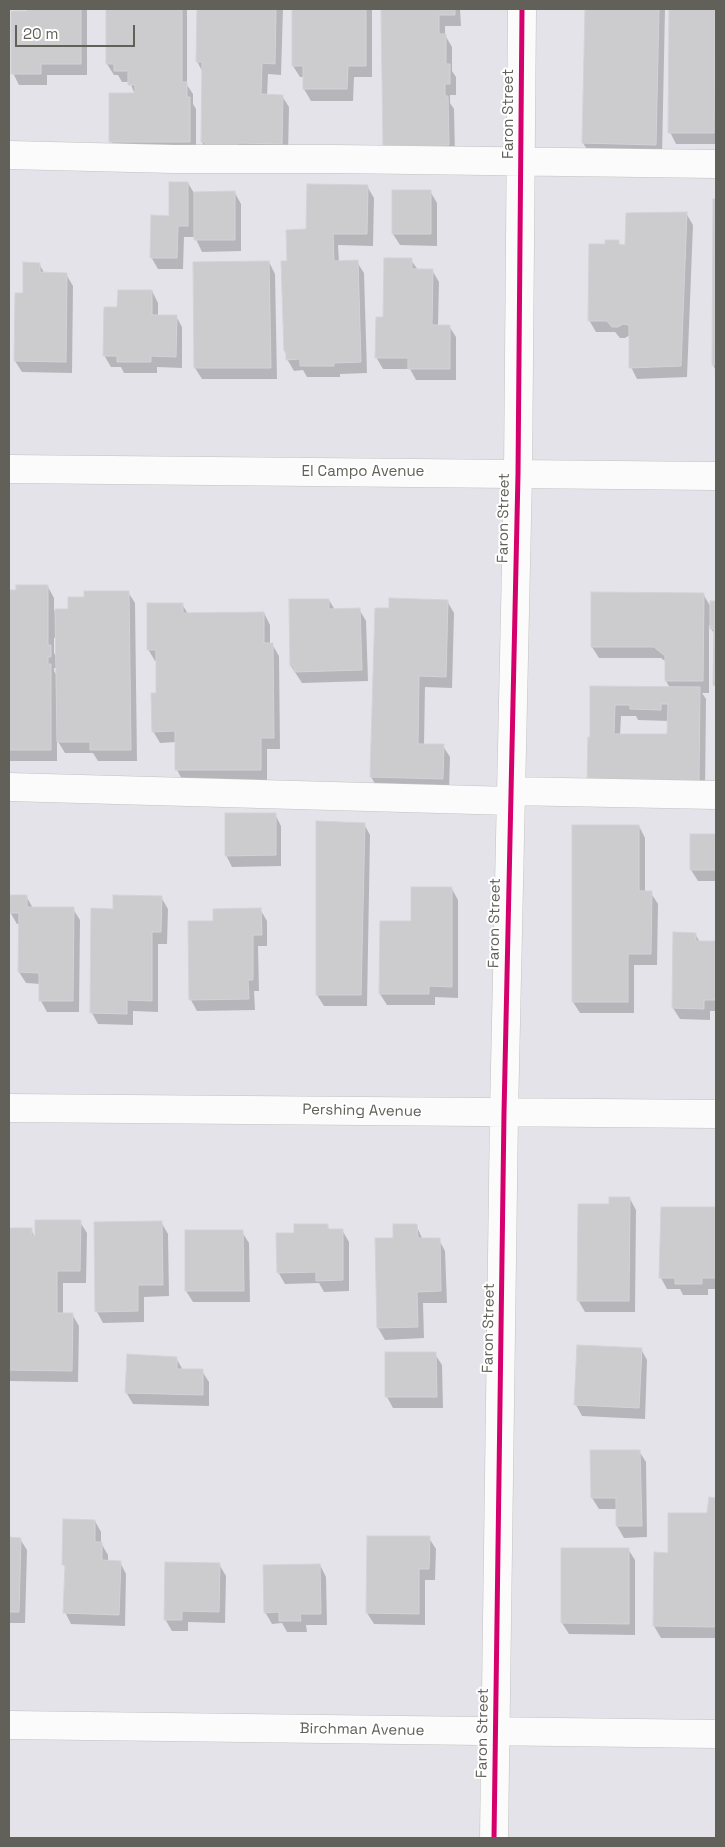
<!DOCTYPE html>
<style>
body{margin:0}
#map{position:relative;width:725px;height:1847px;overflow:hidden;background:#e3e3e9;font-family:"Space Grotesk",sans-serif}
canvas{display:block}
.frame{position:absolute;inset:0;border:10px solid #616059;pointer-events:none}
.scale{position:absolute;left:15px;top:25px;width:120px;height:22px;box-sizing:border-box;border:2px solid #616059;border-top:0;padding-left:6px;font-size:15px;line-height:18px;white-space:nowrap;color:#616059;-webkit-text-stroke:4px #fff;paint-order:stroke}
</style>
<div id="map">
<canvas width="725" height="1847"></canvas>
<div class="frame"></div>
<div class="scale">20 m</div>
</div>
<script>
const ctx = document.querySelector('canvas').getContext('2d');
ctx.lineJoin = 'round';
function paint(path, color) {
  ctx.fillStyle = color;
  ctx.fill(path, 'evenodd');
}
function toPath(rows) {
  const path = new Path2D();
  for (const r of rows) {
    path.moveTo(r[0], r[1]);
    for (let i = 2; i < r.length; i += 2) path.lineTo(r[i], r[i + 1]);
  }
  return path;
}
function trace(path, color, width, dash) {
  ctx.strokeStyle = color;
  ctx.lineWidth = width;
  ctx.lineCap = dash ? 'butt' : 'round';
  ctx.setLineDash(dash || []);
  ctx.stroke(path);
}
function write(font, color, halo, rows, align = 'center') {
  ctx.font = font + ' "Space Grotesk",sans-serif';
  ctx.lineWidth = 4;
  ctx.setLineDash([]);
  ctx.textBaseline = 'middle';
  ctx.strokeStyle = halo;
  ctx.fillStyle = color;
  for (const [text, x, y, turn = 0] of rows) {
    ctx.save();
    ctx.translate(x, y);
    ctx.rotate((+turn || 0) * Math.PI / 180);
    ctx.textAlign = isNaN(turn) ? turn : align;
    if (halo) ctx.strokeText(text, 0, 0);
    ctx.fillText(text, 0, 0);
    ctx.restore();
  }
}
paint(toPath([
 [28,9,87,9,87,75,47,75,47,85,19,85,13,73],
 [107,9,187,9,187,85,193,94,193,104,196,109,196,154,117,153,111,141,135,95,130,82,122,82,118,75,114,75,107,64],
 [198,9,283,9,281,75,268,74,267,96,282,96,289,107,288,155,206,150,202,142,203,73,197,61],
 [293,9,372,9,372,77,354,77,353,101,311,101,304,89,304,77,300,77,293,66],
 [383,9,460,9,461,26,445,26,445,35,452,47,452,71,456,77,456,95,450,95,450,103,454,109,455,156,391,157,384,145],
 [586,9,665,9,662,156,590,154,583,143],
 [671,9,716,9,716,144,676,144,670,132],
 [188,183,194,193,235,193,241,204,241,251,202,252,195,237,184,237,183,269,158,269,151,257],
 [367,186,374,198,373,246,338,245,339,262,357,262,364,273,367,373,340,374,340,377,307,377,303,370,294,371,287,359,285,351,288,262,308,230],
 [430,191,437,203,437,246,400,245,393,234],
 [714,201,716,201,716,371,713,365],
 [686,213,693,225,687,377,637,379,631,367,630,335,625,338,620,338,615,332,596,332,589,320,606,246,618,242,621,246,627,246],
 [411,260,418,270,432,270,439,282,438,326,449,326,456,337,456,380,416,380,410,369,383,369,376,357,384,318],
 [269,262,275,274,277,379,202,379,195,368],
 [39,264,45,274,66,274,73,286,72,373,22,372,15,361,24,294],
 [152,291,158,303,158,316,176,316,182,327,182,368,157,367,157,373,124,373,121,367,111,367,104,355,118,309],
 [48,587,54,598,54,611,70,610,128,592,135,603,137,761,98,761,93,753,65,753,57,740,57,761,9,761,9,591],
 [54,638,57,638,57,657,54,653],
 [54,668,57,668,57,676,54,671],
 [703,594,712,609,712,603,716,603,716,688,714,685,715,635,709,625,709,693,702,693,706,699,705,793,591,738,591,687,670,688,666,681,666,662,661,658,599,658,592,647],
 [621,716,636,716,638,720,669,721,669,736,620,736],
 [329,600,335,610,359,609,366,621,368,681,302,683,291,666],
 [447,601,454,613,452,688,425,687,424,745,443,746,450,757,449,790,378,788,371,777,390,609],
 [182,604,188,614,264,613,270,625,270,644,272,644,279,656,280,749,267,749,267,781,183,781,177,770,176,742,160,743,153,731,158,695,157,661,155,661,148,649],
 [275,814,281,826,281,866,232,867,226,855],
 [317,822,364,824,370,835,367,1006,324,1006,317,995],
 [639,826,645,838,645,893,651,893,658,904,657,965,634,965,634,1013,580,1013,573,1002],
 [691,835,716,835,716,881,698,881,691,870],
 [452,889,458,900,458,998,435,997,435,1005,387,1005,380,994,412,922],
 [26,896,33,908,73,909,80,920,79,1012,47,1012,41,1001,41,984,26,983,19,972,20,924,17,924,10,912],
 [161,897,168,909,167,944,158,944,158,1012,133,1011,133,1025,98,1024,92,1013,115,910],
 [260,909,267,921,267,946,258,946,259,991,254,991,255,1010,197,1011,191,1000,214,922],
 [695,934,700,942,716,943,716,1011,710,1011,710,1020,680,1019,673,1008],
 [630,1199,636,1210,635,1312,585,1312,578,1300,610,1205],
 [662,1208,716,1208,716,1289,708,1289,708,1295,683,1295,680,1289,667,1289,661,1278],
 [80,1222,87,1233,86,1283,63,1283,63,1314,72,1314,79,1326,78,1382,9,1381,9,1229,31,1230,36,1239],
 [161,1222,168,1234,169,1296,144,1297,144,1322,103,1323,97,1312],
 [416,1225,423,1240,439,1240,445,1251,447,1303,423,1303,424,1338,385,1340,378,1328,376,1240,394,1239],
 [327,1226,330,1230,342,1230,349,1242,349,1291,324,1292,319,1283,285,1284,278,1272,295,1234],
 [186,1232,242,1232,249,1243,250,1302,193,1302,186,1291],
 [641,1349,647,1360,645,1419,582,1416,576,1405],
 [435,1354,442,1365,443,1408,393,1408,387,1397],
 [176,1358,183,1370,202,1371,209,1382,209,1406,133,1404,126,1392],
 [639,1451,646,1462,647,1537,624,1538,617,1526,617,1509,599,1509,592,1498],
 [710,1499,716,1500,716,1638,661,1638,654,1626,655,1554,669,1554,708,1514],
 [95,1521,101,1532,101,1543,108,1555,108,1562,120,1562,126,1574,125,1626,71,1624,65,1612,66,1569,64,1565],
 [429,1538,436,1549,435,1580,425,1580,425,1625,374,1624,367,1613],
 [9,1539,20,1539,27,1550,25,1623,9,1623],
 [628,1549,635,1560,635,1635,569,1634,562,1623],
 [219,1564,226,1576,225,1623,188,1622,188,1631,172,1631,165,1619],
 [320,1565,326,1577,327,1625,306,1625,307,1632,287,1632,282,1623,272,1624,265,1612]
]), '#0003');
const building = toPath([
 [27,9,81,9,81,64,41,64,41,74,11,74,11,11,27,11,27,9],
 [106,9,182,9,182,82,187,82,187,97,190,97,190,142,109,142,109,93,135,93,135,85,128,85,128,71,114,71,114,64,106,64,106,9],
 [197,9,276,9,275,64,262,63,261,94,283,95,282,144,238,143,237,155,205,154,205,142,201,142,202,62,196,62,197,9],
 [292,9,366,9,366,66,348,66,347,89,303,89,303,66,292,66,292,9],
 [381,9,455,9,455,15,439,15,439,34,446,34,446,64,450,64,450,84,445,84,445,96,448,96,449,145,383,146,381,9],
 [585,9,659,9,656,145,582,143,585,9],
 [669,9,715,9,714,133,668,133,669,9],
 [169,182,188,182,188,226,178,226,177,258,150,258,151,215,169,216,169,182],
 [307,184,368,185,367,234,333,234,334,261,358,260,361,362,334,363,334,366,300,366,300,359,286,360,286,351,284,351,281,261,287,261,286,230,306,229,307,184],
 [392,190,431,190,431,234,392,234,392,190],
 [235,191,235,240,194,240,194,192,235,191],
 [713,199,716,199,716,365,712,365,713,199],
 [687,212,681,366,629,368,629,325,623,324,618,327,612,327,607,321,588,321,589,244,605,244,605,240,619,240,619,244,625,245,626,213,687,212],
 [384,258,412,258,412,269,433,269,432,325,450,325,450,369,408,369,408,358,375,358,376,317,383,317,384,258],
 [269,261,271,368,194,368,193,262,269,261],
 [23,262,40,263,40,272,67,273,66,362,14,361,15,293,23,293,23,262],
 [118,290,152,290,152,315,177,315,176,357,151,356,151,362,117,362,117,356,103,356,104,307,117,307,118,290],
 [16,585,48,585,48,645,51,645,51,657,48,657,48,664,51,664,51,750,9,750,9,590,16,590,16,585],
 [84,591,129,591,131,750,90,750,90,742,57,742,55,609,68,609,68,597,84,597,84,591],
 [591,592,704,593,703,681,665,681,665,656,654,647,591,647,591,592],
 [389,598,448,600,446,677,419,676,418,744,444,744,443,779,370,777,375,608,389,608,389,598],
 [289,599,329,599,329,609,360,608,362,670,294,672,294,666,290,666,289,599],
 [710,601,716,601,716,686,713,685,714,629,710,629,710,601],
 [147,603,183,603,183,613,264,612,264,643,273,643,274,738,261,738,261,770,175,770,175,731,152,732,151,693,156,693,156,650,147,650,147,603],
 [590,686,700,687,699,782,587,781,588,737,590,737,590,686],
 [661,704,668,704,667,734,614,734,615,705,630,705,630,709,661,710,661,704],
 [225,813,276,813,276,855,225,856,225,813],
 [316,821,365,823,361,995,316,995,316,821],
 [572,825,639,825,639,891,652,891,651,954,628,954,628,1002,572,1002,572,825],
 [690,834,716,834,716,870,690,870,690,834],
 [411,887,452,887,452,987,429,986,429,994,379,994,380,921,411,921,411,887],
 [10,895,27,895,27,907,74,907,73,1001,39,1001,39,973,18,972,19,913,9,913,10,895],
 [113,895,162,896,161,932,152,932,152,1001,127,1000,127,1014,90,1013,91,908,113,909,113,895],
 [261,908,262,935,253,935,253,980,248,980,249,999,189,1000,188,921,213,921,213,909,261,908],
 [673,932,696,933,696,941,716,941,716,1000,704,1000,704,1009,672,1008,673,932],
 [609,1197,630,1197,629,1301,577,1301,578,1204,609,1204,609,1197],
 [661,1207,716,1207,716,1278,702,1278,702,1284,675,1284,675,1278,659,1278,661,1207],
 [35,1220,81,1220,80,1271,57,1271,57,1313,73,1313,72,1371,9,1370,9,1228,32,1228,32,1236,35,1236,35,1220],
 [162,1221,163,1285,138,1285,138,1311,95,1312,94,1222,162,1221],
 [294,1224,328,1224,328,1229,343,1229,343,1280,316,1281,316,1272,277,1273,276,1233,294,1233,294,1224],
 [393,1224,417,1224,418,1238,440,1238,441,1291,417,1292,418,1327,377,1328,375,1238,393,1238,393,1224],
 [185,1230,243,1230,244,1291,185,1291,185,1230],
 [577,1345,642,1348,639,1408,574,1405,577,1345],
 [385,1352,436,1352,437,1397,385,1397,385,1352],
 [127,1354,177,1357,177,1369,203,1369,203,1395,125,1393,127,1354],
 [590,1450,640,1450,642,1526,616,1526,616,1498,591,1498,590,1450],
 [709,1497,716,1498,716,1627,653,1626,654,1552,668,1553,668,1513,707,1513,709,1497],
 [63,1519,95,1520,95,1542,102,1542,102,1560,121,1561,119,1615,63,1613,65,1565,62,1565,63,1519],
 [367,1536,430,1536,429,1569,419,1569,419,1614,366,1613,367,1536],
 [9,1537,21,1538,19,1612,9,1612,9,1537],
 [561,1548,629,1548,629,1624,561,1623,561,1548],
 [165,1562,220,1563,219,1612,182,1611,182,1620,164,1620,165,1562],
 [320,1564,321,1614,300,1614,301,1621,279,1621,279,1612,264,1613,263,1565,320,1564]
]);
paint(building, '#cccccf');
trace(building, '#d2d2d8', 1);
const minor = toPath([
 [9,155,173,159,335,159,716,164],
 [9,469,716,476],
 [9,787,511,801],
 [511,791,716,795],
 [9,1108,716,1114],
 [9,1725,716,1734],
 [494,1838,504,1113,518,474,522,9]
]);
trace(minor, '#c2c2c1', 29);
trace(minor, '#fbfbfc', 28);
trace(toPath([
 [494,1838,504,1113,518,474,522,9]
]), '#d6006c', 5);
write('15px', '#616059', '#fff', [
 ["Faron Street",509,114,-90],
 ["El Campo Avenue",363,472],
 ["Faron Street",504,518,-89],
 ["Faron Street",495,923,-89],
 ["Pershing Avenue",362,1111,1],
 ["Faron Street",489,1328,-89],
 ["Birchman Avenue",362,1730,1],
 ["Faron Street",483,1733,-89]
]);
</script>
